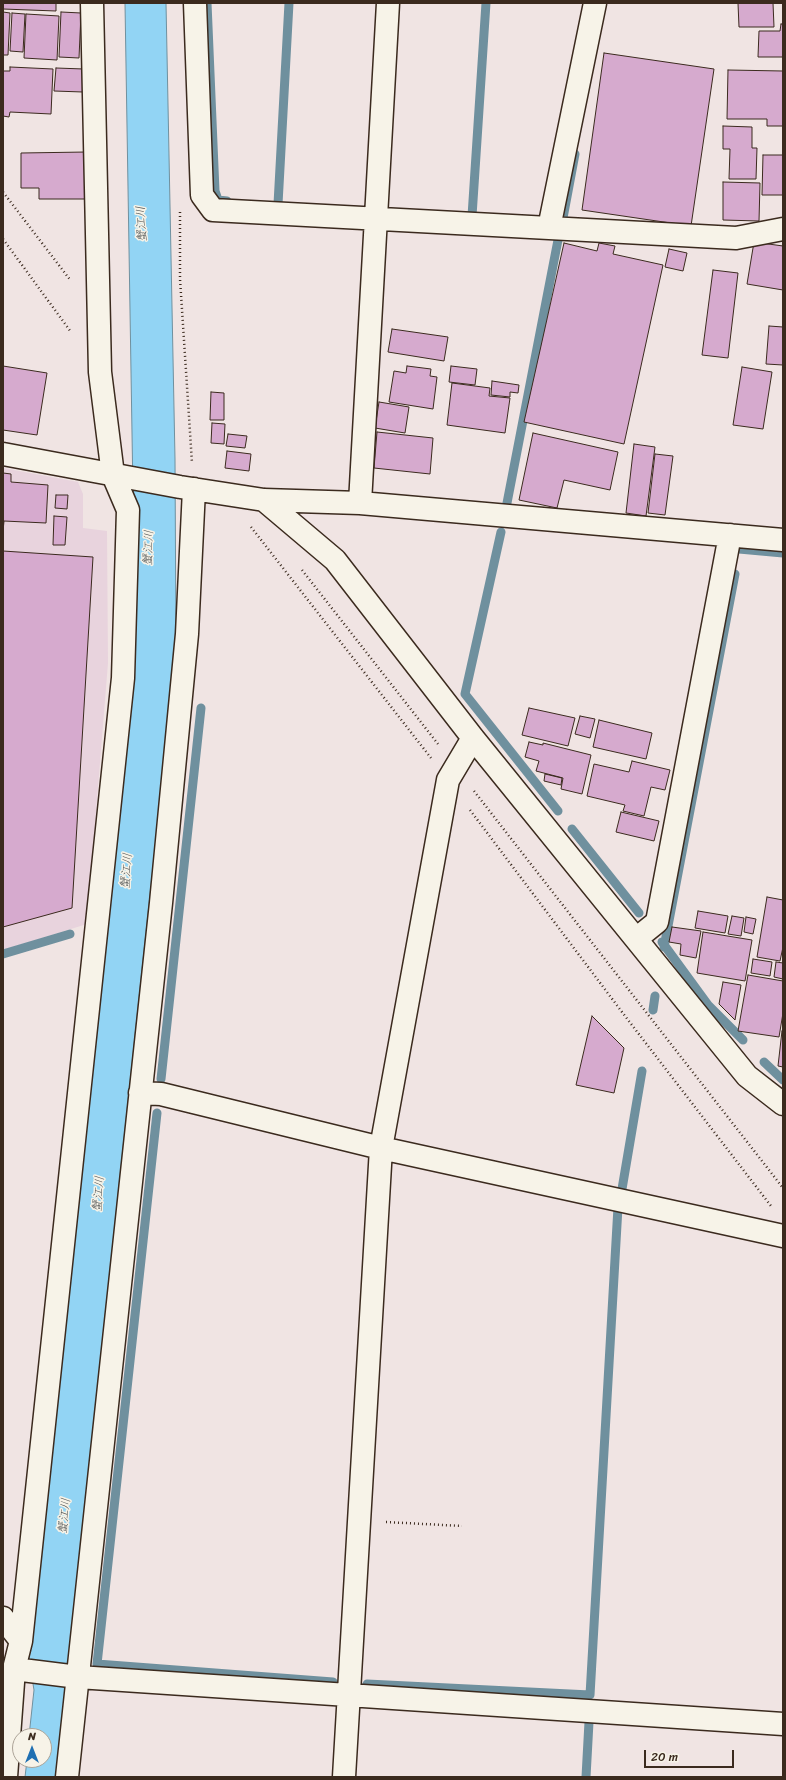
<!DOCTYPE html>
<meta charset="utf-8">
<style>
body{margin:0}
#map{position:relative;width:786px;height:1780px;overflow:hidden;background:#f0e4e3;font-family:Sriracha,sans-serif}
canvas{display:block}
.frame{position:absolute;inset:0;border:4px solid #3b2a1e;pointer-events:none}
.north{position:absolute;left:12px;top:1728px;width:40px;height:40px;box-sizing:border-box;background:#f7f3e8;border:1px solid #aca397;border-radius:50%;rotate:0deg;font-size:11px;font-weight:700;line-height:16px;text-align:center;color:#3b2a1e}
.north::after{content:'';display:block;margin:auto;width:14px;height:18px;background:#1f6fb2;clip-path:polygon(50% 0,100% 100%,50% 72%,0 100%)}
.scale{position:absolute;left:644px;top:1750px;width:90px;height:18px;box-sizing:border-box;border:2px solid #3b2a1e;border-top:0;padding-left:5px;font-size:12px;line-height:14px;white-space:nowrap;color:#3b2a1e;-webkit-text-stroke:3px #f7f3e8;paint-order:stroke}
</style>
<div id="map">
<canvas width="786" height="1780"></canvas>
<div class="frame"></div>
<div class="north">N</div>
<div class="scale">20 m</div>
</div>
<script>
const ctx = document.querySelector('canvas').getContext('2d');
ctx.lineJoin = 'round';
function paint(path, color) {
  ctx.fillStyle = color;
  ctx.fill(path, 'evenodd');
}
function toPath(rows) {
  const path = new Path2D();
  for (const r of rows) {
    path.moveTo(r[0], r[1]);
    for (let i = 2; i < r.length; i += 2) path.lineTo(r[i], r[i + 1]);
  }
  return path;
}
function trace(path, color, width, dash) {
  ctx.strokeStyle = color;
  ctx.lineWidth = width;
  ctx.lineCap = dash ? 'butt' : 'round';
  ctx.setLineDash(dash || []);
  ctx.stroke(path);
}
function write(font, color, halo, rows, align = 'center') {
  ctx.font = font + ' Sriracha,"Klee One",sans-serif';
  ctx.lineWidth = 3;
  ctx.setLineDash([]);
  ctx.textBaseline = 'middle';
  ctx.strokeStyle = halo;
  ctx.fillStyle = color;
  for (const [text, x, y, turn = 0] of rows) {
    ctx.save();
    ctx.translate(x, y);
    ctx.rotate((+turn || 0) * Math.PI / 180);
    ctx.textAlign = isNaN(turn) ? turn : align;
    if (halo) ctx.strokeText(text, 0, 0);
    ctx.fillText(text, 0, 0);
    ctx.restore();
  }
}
paint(toPath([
 [3,468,78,482,83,494,83,528,107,531,108,663,87,924,3,950]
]), '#e8d3dd');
const water = toPath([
 [125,3,166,3,175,459,176,651,56,1777,25,1777,27,1760,44,1760,44,1736,29,1736,34,1690,29,1660,133,677,133,494,125,3]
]);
paint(water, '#92d4f4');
trace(water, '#6f909e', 1);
trace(toPath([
 [207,3,215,191,218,200,227,201],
 [278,204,289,3],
 [472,216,486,3],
 [563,218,575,154],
 [507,503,558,240],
 [501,532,465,694,558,811],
 [739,549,783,553],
 [572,829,639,913],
 [662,942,708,1005,743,1040],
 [664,947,735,574],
 [3,954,70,934],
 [653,1010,655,996],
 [764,1062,783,1080],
 [161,1079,201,708],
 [157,1113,97,1664,333,1682],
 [622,1189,642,1071],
 [367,1684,590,1695,618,1207],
 [586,1777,589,1722]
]), '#6f909e', 9);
const building = toPath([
 [3,3,56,3,56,11,3,9,3,3],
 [738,3,773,3,774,27,739,27,738,3],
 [3,12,10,13,8,55,3,55,3,12],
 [61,12,81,13,79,58,59,57,61,12],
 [12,13,25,14,23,52,10,51,12,13],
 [26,14,59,16,57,60,24,58,26,14],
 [781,24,783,24,783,57,758,57,759,31,780,31,781,24],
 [604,53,714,69,691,226,582,210,604,53],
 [10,67,53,69,51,114,10,112,9,117,3,116,3,71,10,71,10,67],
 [56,68,84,69,83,92,54,91,56,68],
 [728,70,783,71,783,126,767,126,767,119,727,119,728,70],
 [723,126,752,127,752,148,757,148,756,179,729,179,730,149,723,149,723,126],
 [87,152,88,199,39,199,39,188,21,188,21,153,87,152],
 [763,155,783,155,783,195,762,195,763,155],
 [723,182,760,183,759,221,723,220,723,182],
 [754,242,783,246,783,290,747,284,754,242],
 [564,243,597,251,599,243,615,246,613,254,663,265,624,444,524,422,564,243],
 [669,249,687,253,683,271,665,267,669,249],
 [713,270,738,273,728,358,702,355,713,270],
 [769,326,783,327,783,365,766,364,769,326],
 [392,329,448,337,444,361,388,352,392,329],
 [3,366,47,373,37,435,3,430,3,366],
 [407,366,431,369,430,376,437,377,433,409,389,402,394,371,406,373,407,366],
 [451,366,477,369,475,385,449,382,451,366],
 [742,367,772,372,763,429,733,425,742,367],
 [492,381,519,385,518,393,510,392,510,397,491,395,492,381],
 [452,383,490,388,489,396,510,398,505,433,447,425,452,383],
 [211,392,224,393,224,420,210,420,211,392],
 [379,402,409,407,405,433,375,428,379,402],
 [212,423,225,424,224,444,211,443,212,423],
 [377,432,433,438,430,474,374,468,377,432],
 [533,433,618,452,610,490,564,480,557,508,519,500,533,433],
 [228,434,247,436,245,448,226,446,228,434],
 [634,444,655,447,646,516,626,513,634,444],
 [227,451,251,454,249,471,225,468,227,451],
 [655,454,673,456,665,515,648,513,655,454],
 [3,473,11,474,11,482,48,485,46,523,4,521,3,531,3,473],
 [56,495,68,495,67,509,55,508,56,495],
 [54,516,67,517,65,545,53,545,54,516],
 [3,551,93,557,72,908,3,927,3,551],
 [529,708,575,718,568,746,522,735,529,708],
 [580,716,595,719,590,738,575,734,580,716],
 [599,720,652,733,646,759,593,747,599,720],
 [529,742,543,745,543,743,591,755,582,794,561,789,563,778,536,771,539,761,525,757,529,742],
 [632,761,670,770,665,790,651,787,644,816,623,811,625,805,587,796,594,764,629,772,632,761],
 [545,774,562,778,561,785,544,781,545,774],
 [621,812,659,821,654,841,616,832,621,812],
 [767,897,783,900,783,947,780,961,757,957,767,897],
 [698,911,728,916,725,933,695,928,698,911],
 [732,916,744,918,741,936,728,934,732,916],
 [746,917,756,919,753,934,744,932,746,917],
 [672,927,701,931,696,958,680,955,681,944,669,942,672,927],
 [703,932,752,940,745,981,697,973,703,932],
 [753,959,772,962,770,976,751,973,753,959],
 [776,962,783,963,783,979,774,977,776,962],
 [748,975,783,981,783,1013,779,1037,738,1031,748,975],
 [723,982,741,985,735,1020,719,1004,723,982],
 [592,1016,624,1048,614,1093,576,1085,592,1016],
 [782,1031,783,1031,783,1067,778,1066,782,1031]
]);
paint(building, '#d6aace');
trace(building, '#3b2a1e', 1);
const minor = toPath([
 [195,3,202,195,213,210,736,238,783,229],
 [549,228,595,3],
 [3,454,180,487,264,500,360,503,783,540],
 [264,500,335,560,473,738,747,1076,783,1104],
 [360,503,388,3],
 [636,939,657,922,730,535],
 [140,1093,161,1094,381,1148,783,1236],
 [3,1618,21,1641],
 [14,1669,78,1677,783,1724],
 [6,1777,14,1669,21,1641,123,678,128,510,113,475,100,372,92,3],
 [67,1777,161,903,187,634,194,489],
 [344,1777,381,1148,448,780,473,738]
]);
trace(minor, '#3b2a1e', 25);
trace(toPath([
 [3,192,71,281],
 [180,212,180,279,192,463],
 [3,239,71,332],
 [251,527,431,758],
 [302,570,438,744],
 [474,791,783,1188],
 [470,810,625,1016,771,1206],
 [386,1522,462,1526]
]), '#3b2a1e', 2.5, [1, 3]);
trace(minor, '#f7f3e8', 22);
write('italic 12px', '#515454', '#f7f3e8', [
 ["蟹江川",142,224,-93],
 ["蟹江川",149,548,-88],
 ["蟹江川",127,871,-85],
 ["蟹江川",99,1194,-85],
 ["蟹江川",65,1516,-84]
]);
</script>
